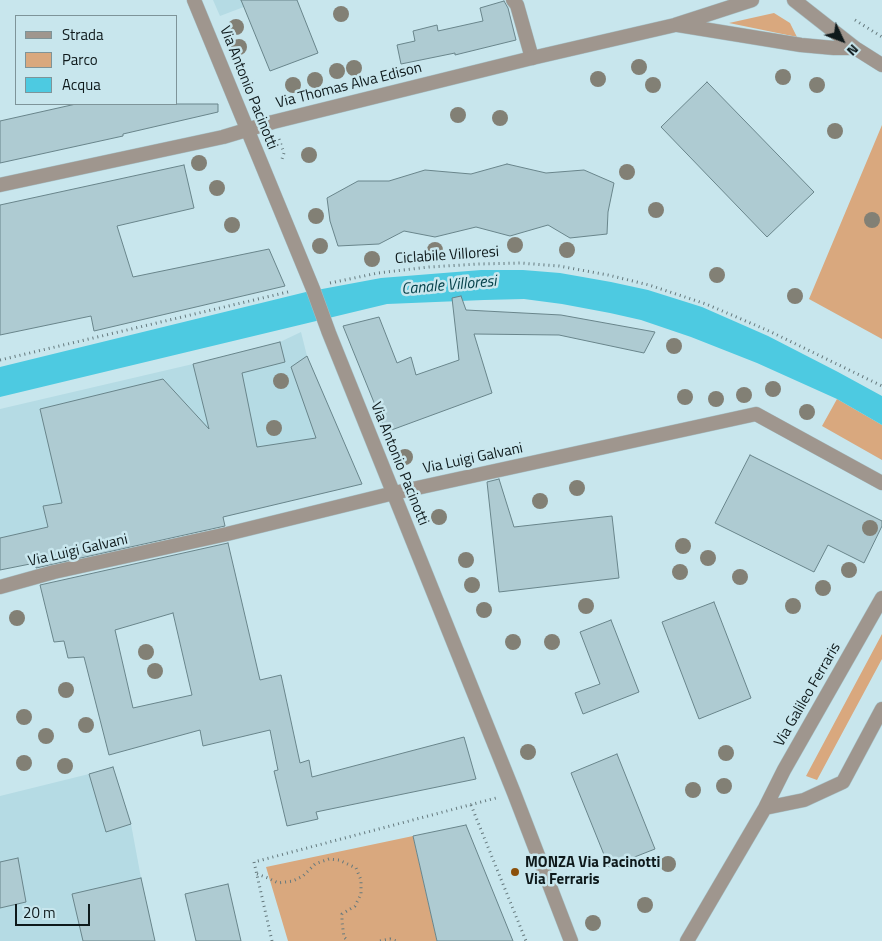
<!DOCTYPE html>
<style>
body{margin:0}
#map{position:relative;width:882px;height:941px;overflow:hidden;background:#c8e6ed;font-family:"Titillium Web",sans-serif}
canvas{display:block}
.legend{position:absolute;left:15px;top:15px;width:162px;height:90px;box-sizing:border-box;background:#c8e6ed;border:1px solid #7e9499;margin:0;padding:6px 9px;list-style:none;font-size:15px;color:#0e191b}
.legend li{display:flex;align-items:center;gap:10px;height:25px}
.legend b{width:25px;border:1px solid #7e9499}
.north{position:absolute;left:817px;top:15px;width:50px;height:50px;-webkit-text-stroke:4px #c8e6ed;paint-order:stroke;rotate:133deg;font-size:14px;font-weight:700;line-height:20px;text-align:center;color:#0e191b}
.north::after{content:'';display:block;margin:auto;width:18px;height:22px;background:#0e191b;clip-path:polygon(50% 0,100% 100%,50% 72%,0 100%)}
.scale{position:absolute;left:15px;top:904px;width:75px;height:22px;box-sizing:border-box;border:2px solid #0e191b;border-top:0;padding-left:6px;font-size:15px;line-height:18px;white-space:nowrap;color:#0e191b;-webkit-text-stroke:4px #c8e6ed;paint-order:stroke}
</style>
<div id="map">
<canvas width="882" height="941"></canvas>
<ul class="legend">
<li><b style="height:6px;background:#9f968e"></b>Strada</li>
<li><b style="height:14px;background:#d9a87e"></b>Parco</li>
<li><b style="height:14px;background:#4dcae1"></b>Acqua</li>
</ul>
<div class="north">N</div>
<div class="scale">20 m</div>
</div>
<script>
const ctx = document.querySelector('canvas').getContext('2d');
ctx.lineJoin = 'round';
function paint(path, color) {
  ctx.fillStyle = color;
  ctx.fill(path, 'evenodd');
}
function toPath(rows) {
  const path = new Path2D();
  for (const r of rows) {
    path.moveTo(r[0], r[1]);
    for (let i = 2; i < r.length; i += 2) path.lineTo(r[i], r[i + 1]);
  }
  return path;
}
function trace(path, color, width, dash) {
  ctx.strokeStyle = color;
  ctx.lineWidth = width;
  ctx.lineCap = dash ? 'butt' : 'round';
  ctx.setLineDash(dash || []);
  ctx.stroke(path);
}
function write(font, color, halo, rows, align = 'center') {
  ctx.font = font + ' "Titillium Web",sans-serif';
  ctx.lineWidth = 5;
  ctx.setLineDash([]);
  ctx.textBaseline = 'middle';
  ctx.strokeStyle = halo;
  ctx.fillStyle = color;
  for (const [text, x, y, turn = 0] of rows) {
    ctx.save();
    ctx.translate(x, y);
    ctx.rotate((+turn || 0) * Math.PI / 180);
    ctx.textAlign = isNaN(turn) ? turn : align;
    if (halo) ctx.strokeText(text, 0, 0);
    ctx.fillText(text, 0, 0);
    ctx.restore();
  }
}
paint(toPath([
 [213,0,262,0,220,16],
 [301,332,307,356,362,484,0,570,0,409,193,364,280,342],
 [113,767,131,824,141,878,155,941,0,941,0,796,89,774]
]), '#b5dbe4');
paint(toPath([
 [774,13,790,23,797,37,729,23],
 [882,125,882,339,809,299],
 [837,399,882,425,882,460,822,426],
 [882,634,882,659,817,780,806,776],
 [413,836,437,941,288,941,266,867]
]), '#d9a87e');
paint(toPath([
 [481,270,523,270,560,273,611,282,648,290,702,307,768,336,838,372,882,396,882,425,837,399,757,363,691,337,641,320,610,313,562,304,524,299,484,300,387,304,0,397,0,367,306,292,381,278]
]), '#4dcae1');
const building = toPath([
 [241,0,297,0,318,53,270,71,241,0],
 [504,1,508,8,516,40,455,55,455,53,401,64,397,45,415,41,413,31,437,25,438,31,483,21,480,8,504,1],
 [707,82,814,192,767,237,661,127,707,82],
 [76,104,218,104,218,112,123,134,123,136,0,163,0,121,76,104],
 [507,164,546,173,584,170,614,183,608,212,607,234,570,238,548,225,510,236,476,227,435,237,404,231,379,244,338,246,330,221,327,198,358,181,389,181,425,170,471,174,507,164],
 [184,165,194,208,117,226,133,277,269,249,285,286,94,331,91,316,0,335,0,205,184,165],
 [461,296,466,310,561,315,655,332,644,353,559,335,474,334,492,393,386,432,343,326,379,317,397,363,411,357,416,375,459,360,452,298,461,296],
 [280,342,285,362,242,373,257,447,316,438,291,367,307,356,362,484,223,517,225,526,36,568,35,563,0,570,0,538,48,527,43,506,62,503,40,409,163,379,209,429,193,364,280,342],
 [750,455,882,521,882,526,864,563,828,545,814,572,715,523,750,455],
 [499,479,514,527,612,516,619,578,499,592,487,482,499,479],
 [228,543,260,680,281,675,300,763,309,760,312,777,464,737,476,779,316,812,318,819,287,826,274,771,278,770,270,730,203,746,200,730,109,755,84,657,68,658,64,641,54,642,40,585,228,543],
 [173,613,192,695,133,708,115,630,173,613],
 [714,602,751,698,699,719,662,622,714,602],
 [611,620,639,692,583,714,575,693,600,684,580,632,611,620],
 [617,754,655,849,609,867,571,773,617,754],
 [113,767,131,824,106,832,89,774,113,767],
 [466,825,513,941,437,941,413,836,466,825],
 [18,858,26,902,0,908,0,862,18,858],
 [141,878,155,941,83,941,72,894,141,878],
 [228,884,241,941,196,941,185,894,228,884]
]);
paint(building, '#aecbd2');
trace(building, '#69858b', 1);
const service = toPath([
 [513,0,517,5,532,58]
]);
const minor = toPath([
 [194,0,313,289,329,333,514,793,571,941],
 [794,0,855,48,882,65],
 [678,25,801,45,834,48,855,48],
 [0,185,223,137,273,122,532,58,675,25,752,0],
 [0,587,54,572,227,534,394,493,756,414,882,483],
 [765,808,804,800,843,782,882,709],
 [687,941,765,808,784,770,882,598]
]);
trace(service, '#a7c1c7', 15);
trace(minor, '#a7c1c7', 15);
trace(toPath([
 [855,20,882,37],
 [279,139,284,153,282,159],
 [330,283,378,273,429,267,479,264,520,263,559,266,608,275,649,285,706,304,769,331,882,386],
 [0,360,292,291],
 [471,805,526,941],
 [257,874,268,878,278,883,293,881,303,876,315,864,329,859,339,860,356,868,361,880,361,894,355,906,342,914,342,922,344,937,348,941],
 [272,941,254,862,496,798],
 [380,941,390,939,397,941]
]), '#65797d', 3, [1, 4]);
trace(service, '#9f968e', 14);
trace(minor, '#9f968e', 14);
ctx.fillStyle = '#828075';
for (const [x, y] of [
 [341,14],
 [236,27],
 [239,47],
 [639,67],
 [354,68],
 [337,71],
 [783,77],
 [598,79],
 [315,80],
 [293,85],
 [653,85],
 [817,85],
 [458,115],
 [500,118],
 [835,131],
 [309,155],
 [199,163],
 [627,172],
 [217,188],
 [656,210],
 [316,216],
 [872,220],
 [232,225],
 [515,245],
 [320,246],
 [435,250],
 [567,250],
 [372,259],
 [717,275],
 [795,296],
 [674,346],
 [281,381],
 [773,389],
 [744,395],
 [685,397],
 [716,399],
 [807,412],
 [274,428],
 [405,457],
 [577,488],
 [540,501],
 [439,517],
 [870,528],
 [683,546],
 [708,558],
 [466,560],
 [849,570],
 [680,572],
 [740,577],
 [472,585],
 [823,588],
 [586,606],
 [793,606],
 [484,610],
 [17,618],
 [513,642],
 [552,642],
 [146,652],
 [155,671],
 [66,690],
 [24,717],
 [86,725],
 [46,736],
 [528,752],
 [726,753],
 [24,763],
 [65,766],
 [724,786],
 [693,790],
 [668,864],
 [645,905],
 [593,923]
]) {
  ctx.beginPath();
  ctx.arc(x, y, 8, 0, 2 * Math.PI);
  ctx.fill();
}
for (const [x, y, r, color] of [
 [515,872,5,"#8b500b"]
]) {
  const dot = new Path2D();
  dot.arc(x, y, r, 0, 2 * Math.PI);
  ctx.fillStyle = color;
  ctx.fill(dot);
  trace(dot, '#c8e6ed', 2);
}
write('15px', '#0e191b', '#c8e6ed', [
 ["Via Thomas Alva Edison",349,86,-14],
 ["Via Antonio Pacinotti",248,88,68],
 ["Ciclabile Villoresi",447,256,-4],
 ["Via Luigi Galvani",473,459,-12],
 ["Via Antonio Pacinotti",399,464,68],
 ["Via Luigi Galvani",78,551,-13],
 ["Via Galileo Ferraris",808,695,-60]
]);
write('bold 15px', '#0e191b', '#c8e6ed', [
 ["MONZA Via Pacinotti",525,863],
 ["Via Ferraris",525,880]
], 'left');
write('italic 16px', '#07424b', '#c8e6ed', [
 ["Canale Villoresi",449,286,-5]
]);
</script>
